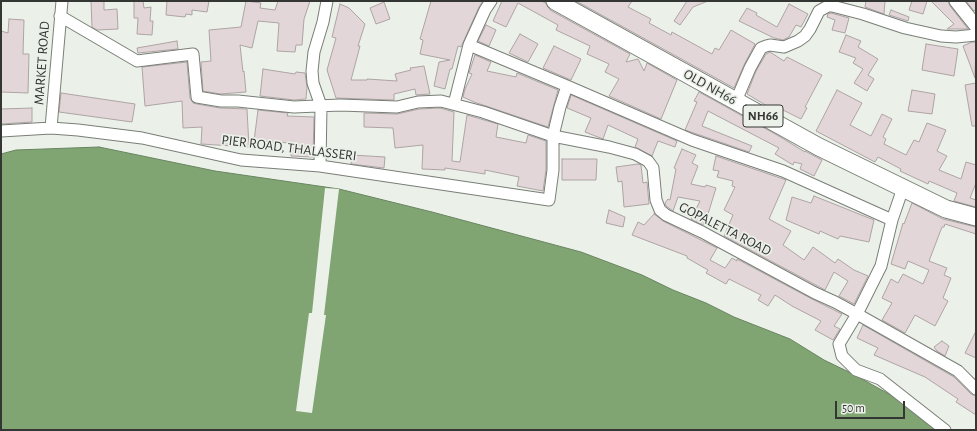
<!DOCTYPE html>
<style>
body{margin:0}
#map{position:relative;width:977px;height:431px;overflow:hidden;background:#ebf1e9;font-family:"Alegreya Sans",sans-serif}
canvas{display:block}
.frame{position:absolute;inset:0;border:2px solid #343633;pointer-events:none}
.scale{position:absolute;left:835px;top:401px;width:70px;height:18px;box-sizing:border-box;border:2px solid #343633;border-top:0;padding-left:5px;font-size:12px;line-height:14px;white-space:nowrap;color:#343633;-webkit-text-stroke:3px #ebf1e9;paint-order:stroke}
</style>
<div id="map">
<canvas width="977" height="431"></canvas>
<div class="frame"></div>
<div class="scale">50 m</div>
</div>
<script>
const ctx = document.querySelector('canvas').getContext('2d');
ctx.lineJoin = 'round';
function paint(path, color) {
  ctx.fillStyle = color;
  ctx.fill(path, 'evenodd');
}
function toPath(rows) {
  const path = new Path2D();
  for (const r of rows) {
    path.moveTo(r[0], r[1]);
    for (let i = 2; i < r.length; i += 2) path.lineTo(r[i], r[i + 1]);
  }
  return path;
}
function trace(path, color, width, dash) {
  ctx.strokeStyle = color;
  ctx.lineWidth = width;
  ctx.lineCap = dash ? 'butt' : 'round';
  ctx.setLineDash(dash || []);
  ctx.stroke(path);
}
function write(font, color, halo, rows, align = 'center') {
  ctx.font = font + ' "Alegreya Sans",sans-serif';
  ctx.lineWidth = 3.5;
  ctx.setLineDash([]);
  ctx.textBaseline = 'middle';
  ctx.strokeStyle = halo;
  ctx.fillStyle = color;
  for (const [text, x, y, turn = 0] of rows) {
    ctx.save();
    ctx.translate(x, y);
    ctx.rotate((+turn || 0) * Math.PI / 180);
    ctx.textAlign = isNaN(turn) ? turn : align;
    if (halo) ctx.strokeText(text, 0, 0);
    ctx.fillText(text, 0, 0);
    ctx.restore();
  }
}
const water = toPath([
 [99,147,215,171,339,189,432,212,581,252,642,275,673,290,706,303,734,317,790,339,824,360,853,374,912,407,943,430,1,430,1,154,16,150,99,147]
]);
paint(water, '#80a573');
trace(water, '#698460', 1);
paint(toPath([
 [325,188,339,189,324,315,326,315,312,413,296,411,309,313,312,313]
]), '#ebf1e9');
const building = toPath([
 [91,1,104,1,104,10,117,9,118,29,97,30,92,27,91,1],
 [134,1,143,1,144,8,151,7,150,21,153,21,152,35,137,34,138,18,134,18,134,1],
 [167,1,209,1,207,12,192,10,192,15,186,14,185,17,166,15,167,1],
 [246,1,261,3,260,8,275,10,278,1,310,1,304,19,302,45,296,45,295,52,277,51,279,23,258,21,252,48,240,45,243,72,244,71,246,92,220,94,203,91,201,62,211,61,209,30,241,27,246,1],
 [431,1,483,1,479,7,461,47,458,46,452,69,450,69,445,89,434,86,439,62,450,60,420,54,423,40,420,39,431,1],
 [502,1,541,1,546,3,550,10,630,54,626,62,638,59,644,71,647,63,677,80,661,119,609,96,619,79,605,72,609,64,587,54,590,46,556,30,558,25,518,3,506,27,493,21,502,1],
 [576,1,632,1,628,7,651,19,649,23,671,35,672,32,712,54,715,48,719,50,731,30,755,44,744,65,734,88,576,1],
 [687,1,708,1,693,7,680,25,674,21,687,1],
 [866,1,885,1,884,14,865,7,866,1],
 [912,1,927,1,923,14,909,10,912,1],
 [931,1,948,1,950,6,968,29,947,29,954,24,931,1],
 [966,1,976,1,976,9,974,11,966,1],
 [384,2,390,19,376,24,370,8,384,2],
 [340,4,349,8,365,24,358,46,360,46,351,80,367,80,367,79,397,81,395,74,411,70,410,68,424,66,430,94,416,95,415,89,394,94,394,100,336,98,327,70,336,38,332,37,340,4],
 [789,4,808,14,801,27,796,25,789,37,783,40,774,38,739,21,747,8,757,13,756,15,777,27,789,4],
 [891,10,909,17,908,21,889,15,891,10],
 [831,13,849,18,845,33,832,30,835,20,827,17,828,14,831,13],
 [9,19,24,20,23,54,29,54,28,93,1,92,1,31,8,33,9,19],
 [486,25,496,30,489,46,478,41,486,25],
 [520,34,538,44,528,62,509,53,520,34],
 [846,35,861,41,858,47,878,59,868,75,874,79,867,91,854,83,863,69,853,63,856,58,839,52,846,35],
 [177,41,178,49,138,53,137,48,177,41],
 [972,42,976,42,975,78,963,46,972,42],
 [926,44,958,49,954,76,922,70,926,44],
 [554,46,581,59,571,80,543,68,554,46],
 [770,52,784,61,787,57,822,75,805,107,807,108,801,119,779,108,777,112,747,94,756,71,766,54,770,52],
 [475,55,491,62,487,71,516,77,517,73,558,90,548,127,474,102,463,97,465,89,472,74,469,73,475,55],
 [187,62,190,98,193,103,197,104,220,108,247,109,249,147,201,144,202,127,183,128,182,101,145,106,142,67,187,62],
 [263,69,295,74,296,72,305,73,307,87,306,99,294,100,260,96,263,69],
 [976,83,976,126,972,126,965,85,976,83],
 [837,90,862,103,850,125,871,136,882,114,892,119,883,137,886,139,884,144,906,155,914,140,919,142,927,123,946,130,937,151,947,156,939,170,961,179,966,162,976,165,976,183,970,198,976,200,976,207,954,201,957,193,929,181,928,184,900,171,901,169,878,157,875,162,816,131,837,90],
 [912,90,935,94,932,114,908,111,912,90],
 [699,92,777,135,805,152,805,151,822,160,814,176,800,169,802,164,794,162,793,165,775,154,779,148,708,111,702,126,752,146,749,152,685,130,697,102,694,101,699,92],
 [61,93,135,104,132,122,59,112,61,93],
 [571,95,677,141,675,147,658,141,652,156,635,147,638,139,608,125,603,139,585,132,591,118,567,108,571,95],
 [32,108,32,122,1,124,1,109,32,108],
 [440,108,454,112,452,161,460,162,467,115,498,124,496,137,526,143,528,135,546,141,546,170,543,191,517,186,519,177,485,170,485,174,445,168,445,170,422,169,423,145,395,148,393,128,364,127,364,113,397,114,419,109,440,108],
 [258,110,288,113,287,116,314,117,313,157,291,156,291,143,254,141,258,110],
 [682,149,696,155,692,163,698,166,691,184,705,187,706,185,716,188,708,214,703,225,691,219,700,201,678,197,673,211,666,206,665,203,668,199,670,200,676,169,674,168,682,149],
 [352,155,385,157,384,168,351,164,352,155],
 [716,156,786,180,769,219,791,231,783,245,804,260,813,247,835,263,838,259,854,270,868,276,854,304,839,296,848,281,834,272,825,290,724,236,733,215,724,210,735,187,732,186,733,181,717,177,719,171,713,170,716,156],
 [562,159,597,159,596,180,562,180,562,159],
 [638,164,641,165,643,183,647,182,649,204,624,207,622,181,618,182,616,167,638,164],
 [814,196,874,220,869,242,840,236,838,239,820,231,819,234,786,220,792,197,811,203,814,196],
 [912,203,943,219,976,227,976,234,945,224,944,227,942,227,929,261,947,268,944,275,951,278,943,298,948,301,935,326,915,315,905,333,882,320,892,303,882,298,891,279,898,283,903,274,923,284,929,270,908,261,905,269,891,264,903,223,904,224,912,203],
 [609,210,625,217,623,227,606,223,609,210],
 [654,214,663,221,717,248,710,260,725,268,732,258,737,261,737,259,812,299,842,314,834,326,840,329,833,340,815,330,821,321,792,306,775,295,768,306,758,300,761,295,729,279,726,284,706,273,708,270,687,258,687,256,632,235,638,222,644,225,654,214],
 [863,325,954,377,971,394,976,396,976,415,956,402,958,399,925,377,874,355,878,348,857,338,863,325],
 [976,331,976,358,965,353,976,331],
 [942,341,949,346,945,356,937,351,934,347,942,341]
]);
paint(building, '#e2d6d8');
trace(building, '#aea3a4', 1);
const minor = toPath([
 [60,16,137,61,193,54,197,97,221,101,238,101,294,107,340,105,397,107,418,102,441,101,483,112,553,136,609,147,635,154,648,161,653,168,656,200,660,210,666,215,702,232,815,293,835,302,857,314,958,371,976,389],
 [567,86,692,140,783,171,892,220],
 [736,101,750,68,761,48,766,46,770,45,784,47,798,41,805,36,810,29,819,11,828,6,832,6,863,14,905,28,941,36,956,37,976,35],
 [454,104,469,45,485,10,491,1],
 [51,128,62,1],
 [1,131,51,128,78,130,142,138,241,160,320,166,549,200,553,170,553,136,560,107,567,86,469,45],
 [320,166,321,106,313,83,312,71,314,52,323,22,327,1],
 [903,188,892,220,881,266,857,314,839,344,842,356,856,370,880,379,945,430]
]);
const tertiary = toPath([
 [956,1,976,26]
]);
const primary = toPath([
 [555,1,819,147,946,209,976,217]
]);
trace(minor, '#797f77', 13);
trace(tertiary, '#797f77', 15);
trace(primary, '#797f77', 19);
trace(minor, '#fff', 11);
trace(tertiary, '#fff', 13);
trace(primary, '#fff', 17);
for (const [x, y, w] of [
 [763,116,40]
]) {
  const box = new Path2D();
  box.roundRect(x - w / 2, y - 11, w, 22, 3);
  ctx.fillStyle = '#ebf1e9';
  ctx.fill(box);
  trace(box, '#343633', 1);
}
write('bold 13px', '#343633', null, [
 ["NH66",763,116]
]);
write('14px', '#343633', '#ebf1e9', [
 ["MARKET ROAD",42,63,-86],
 ["OLD NH66",710,87,29],
 ["PIER ROAD, THALASSERI",289,148,7],
 ["GOPALETTA ROAD",725,229,27]
]);
</script>
